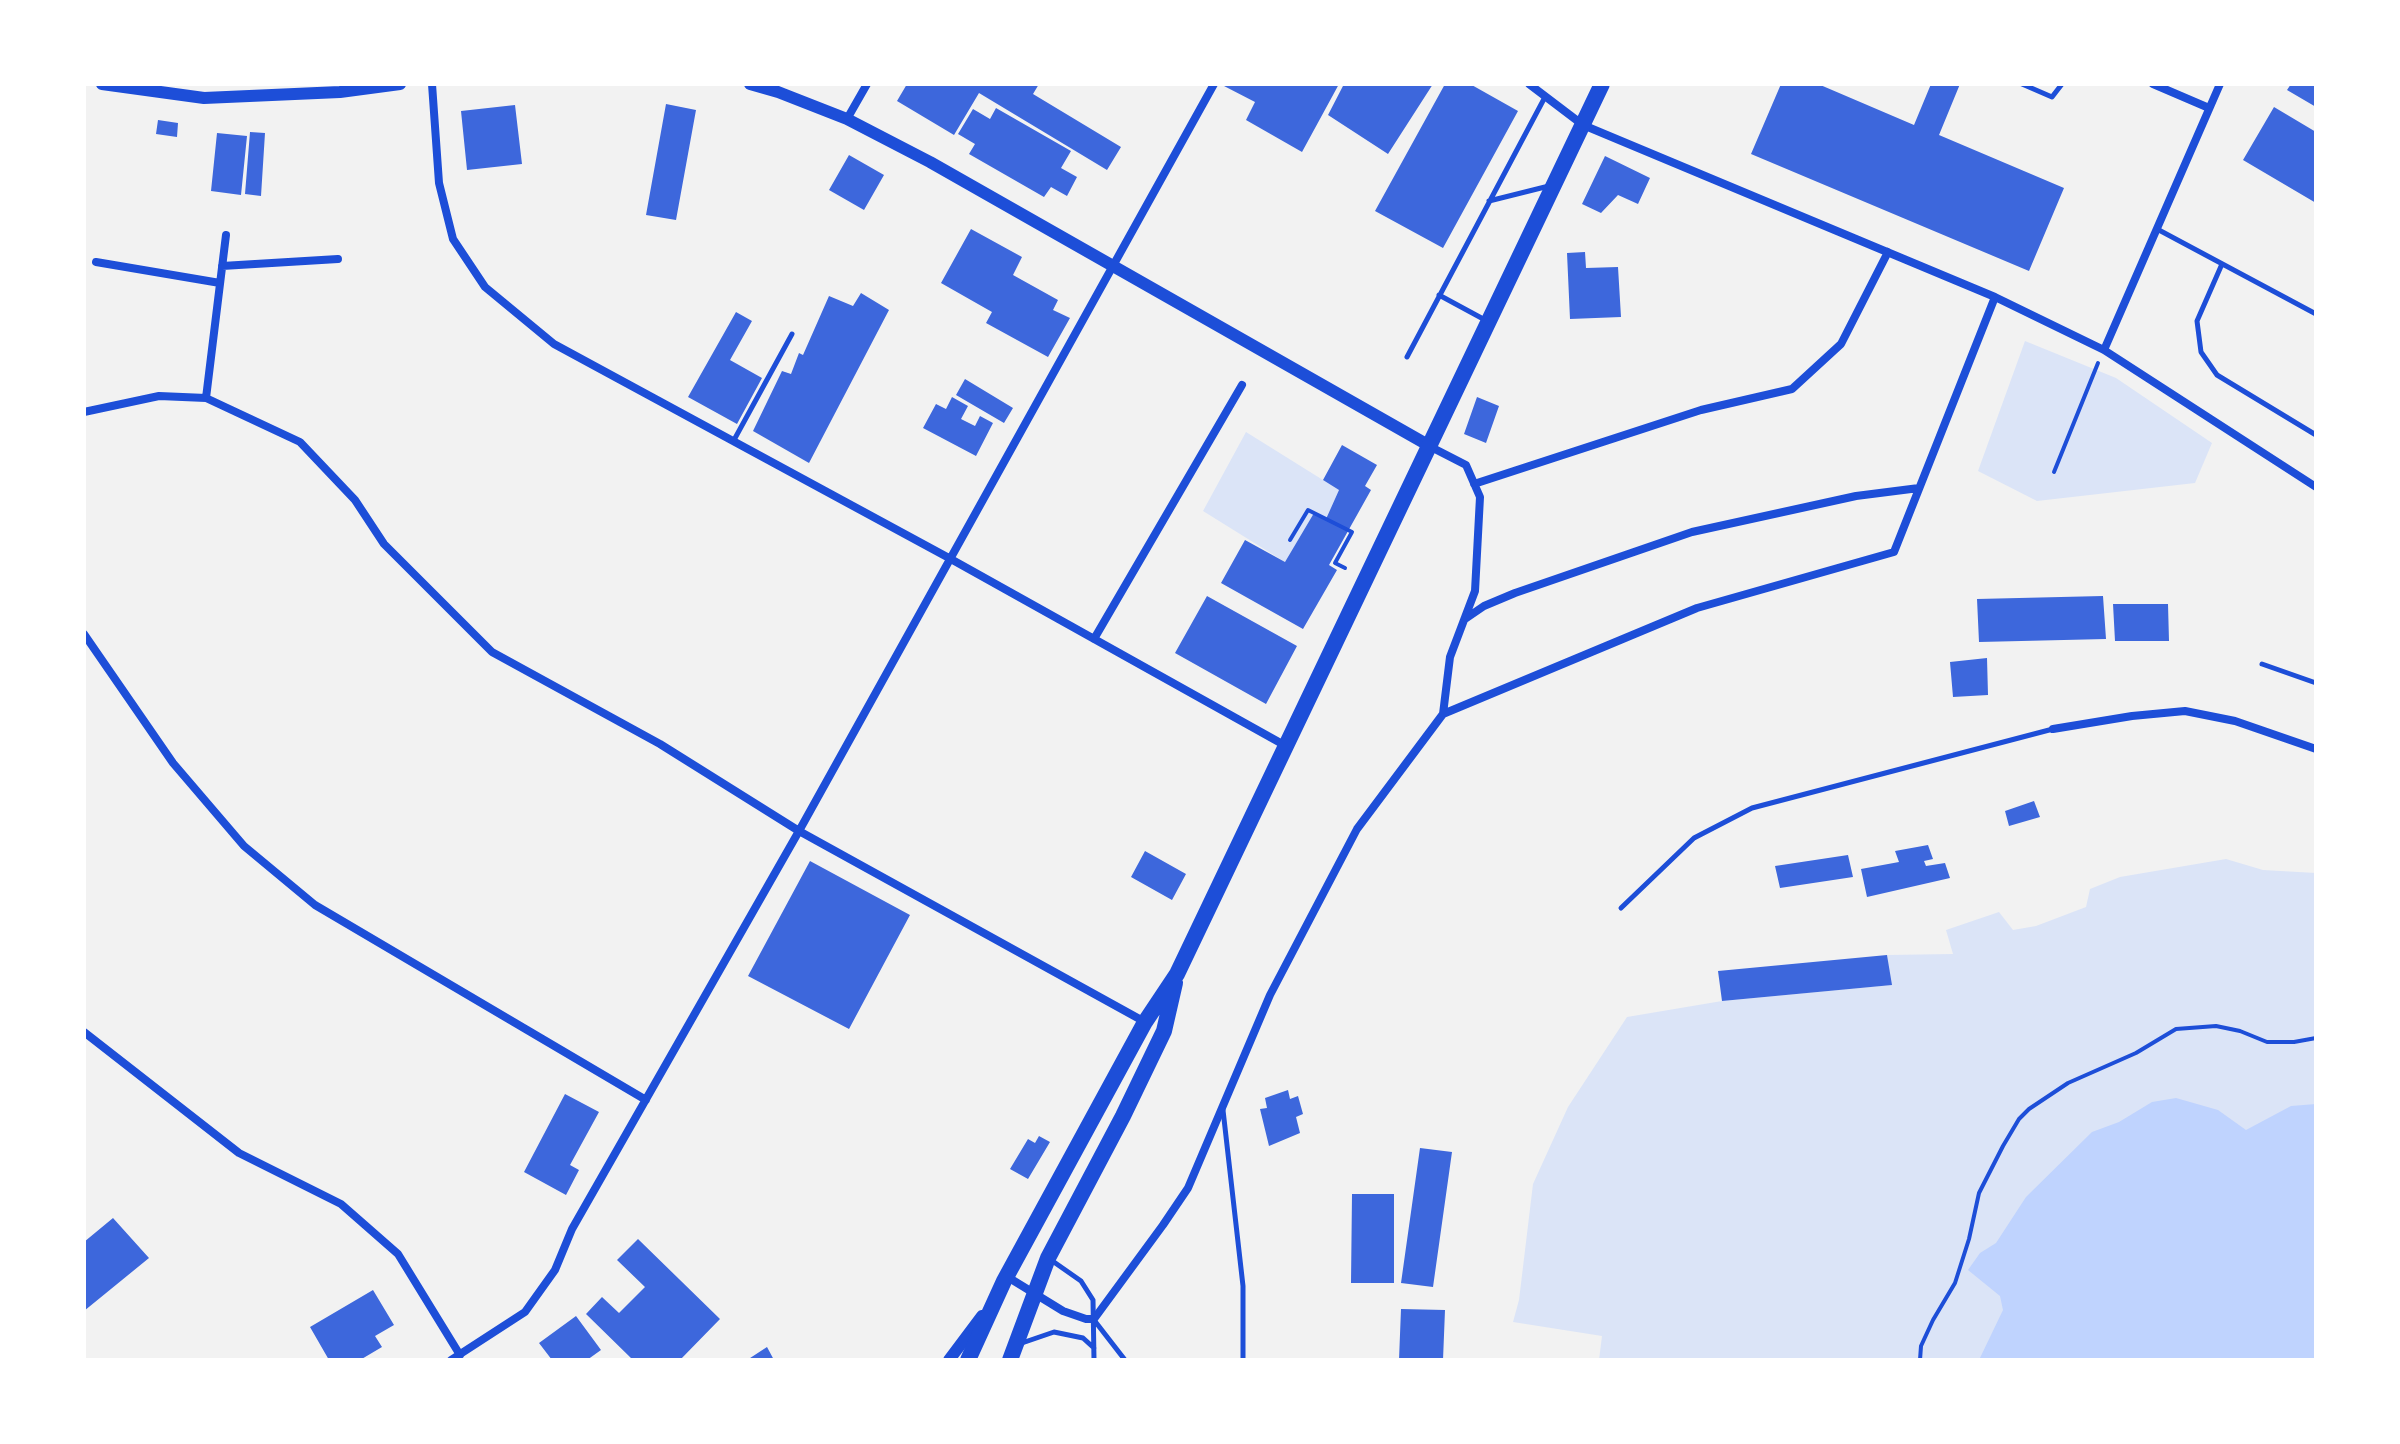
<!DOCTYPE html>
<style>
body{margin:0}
#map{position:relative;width:2400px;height:1444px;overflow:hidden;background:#f2f2f2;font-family:Arial,sans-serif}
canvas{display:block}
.frame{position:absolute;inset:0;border:86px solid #fff;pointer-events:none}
</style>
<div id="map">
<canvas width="2400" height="1444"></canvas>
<div class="frame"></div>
</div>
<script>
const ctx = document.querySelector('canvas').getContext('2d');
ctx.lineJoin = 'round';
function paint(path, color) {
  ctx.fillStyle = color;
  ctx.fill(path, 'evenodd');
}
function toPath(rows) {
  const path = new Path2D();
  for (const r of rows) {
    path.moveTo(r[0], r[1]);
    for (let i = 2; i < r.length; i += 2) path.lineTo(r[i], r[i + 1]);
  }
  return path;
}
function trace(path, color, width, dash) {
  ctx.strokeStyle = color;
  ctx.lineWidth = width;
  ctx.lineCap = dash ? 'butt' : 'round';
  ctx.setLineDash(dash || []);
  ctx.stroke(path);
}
paint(toPath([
 [2025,341,2116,378,2212,443,2195,483,2037,501,1978,471],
 [1246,432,1339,490,1326,519,1314,513,1285,562,1203,511],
 [2226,859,2263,870,2316,873,2316,1360,1599,1360,1602,1336,1513,1322,1519,1300,1533,1184,1568,1107,1627,1017,1722,1001,1891,985,1887,955,1953,954,1946,930,1999,912,2013,930,2036,926,2086,907,2090,889,2120,877]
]), '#dbe4f7');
paint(toPath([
 [2176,1098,2218,1110,2246,1130,2291,1106,2316,1104,2316,1360,1979,1360,2003,1310,2000,1296,1968,1270,1980,1253,1996,1243,2026,1197,2092,1132,2119,1122,2152,1102]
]), '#bfd3fe');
paint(toPath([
 [907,84,1039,84,1033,94,1121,147,1107,170,979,93,954,135,897,101],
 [1225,84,1339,84,1302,152,1246,120,1255,102,1224,86],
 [1344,84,1433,84,1388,154,1328,115],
 [1445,84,1470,84,1518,111,1443,248,1375,211],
 [1781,84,1818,84,1914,125,1931,84,1960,84,1939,135,2064,188,2029,271,1751,154],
 [2291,84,2316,84,2316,107,2287,90],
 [666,104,696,110,676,220,646,215],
 [515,105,522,164,467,170,461,111],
 [2274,107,2316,132,2316,203,2243,160],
 [996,108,1071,151,1061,168,1077,177,1067,196,1051,187,1044,197,969,154,975,144,958,134,973,109,990,119],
 [158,120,178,123,177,137,156,134],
 [250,132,265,133,261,196,245,194],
 [217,133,247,136,241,195,211,191],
 [849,155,884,175,864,210,829,190],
 [1605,156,1650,178,1638,204,1618,195,1601,213,1582,204],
 [971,229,1022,257,1013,275,1058,300,1053,310,1070,318,1048,357,986,323,992,312,941,283],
 [1585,252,1586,268,1618,267,1621,317,1570,319,1567,253],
 [861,293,889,310,809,463,753,431,782,371,791,374,799,353,803,355,829,296,853,306],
 [736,312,752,321,730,360,762,378,737,424,688,397],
 [965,379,1013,408,1004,423,956,395],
 [952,397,968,406,961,419,975,426,980,416,993,423,976,456,923,428,936,404,946,409],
 [1477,397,1499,406,1486,443,1464,434],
 [1342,445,1377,465,1365,486,1371,490,1329,565,1337,570,1303,629,1221,583,1245,540,1285,562,1314,513,1326,519,1339,490,1323,480],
 [1207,596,1297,646,1266,704,1175,653],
 [2103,596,2106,639,1979,642,1977,599],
 [2113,604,2168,604,2169,641,2115,641],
 [1987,658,1988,695,1953,697,1950,662],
 [2034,801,2040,817,2009,826,2005,811],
 [1928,845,1933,859,1924,861,1926,866,1945,863,1950,878,1867,897,1861,869,1899,862,1895,851],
 [1145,851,1186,874,1172,900,1131,877],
 [1848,855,1853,877,1780,888,1775,866],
 [810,861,910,915,849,1029,748,976],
 [1887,955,1892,985,1722,1001,1718,971],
 [1288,1090,1290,1099,1298,1096,1303,1114,1296,1117,1300,1133,1269,1146,1260,1109,1267,1108,1265,1098],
 [565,1094,599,1112,570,1165,579,1170,566,1195,524,1172],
 [1039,1136,1050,1142,1028,1179,1010,1169,1028,1139,1035,1143],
 [1420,1148,1452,1152,1433,1287,1401,1283],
 [1352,1194,1394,1194,1394,1283,1351,1283],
 [113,1218,149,1258,84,1311,84,1242],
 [638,1239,720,1319,680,1360,633,1360,586,1314,602,1297,619,1313,645,1287,617,1260],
 [373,1290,394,1325,375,1336,382,1347,360,1360,329,1360,310,1327],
 [1401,1309,1445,1310,1443,1360,1399,1360],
 [576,1316,601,1350,587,1360,552,1360,539,1343],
 [767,1347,774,1360,747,1360]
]), '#3d67dc');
trace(toPath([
 [2054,472,2098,363],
 [1290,540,1308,510,1352,532,1335,563,1345,568],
 [1920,1360,1921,1346,1933,1320,1955,1283,1969,1239,1979,1193,2003,1146,2019,1119,2029,1109,2068,1083,2136,1053,2176,1029,2216,1026,2240,1031,2267,1042,2294,1042,2316,1038]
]), '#1d4ed8', 4);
trace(toPath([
 [2022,84,2052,97,2062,84],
 [1489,201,1549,186],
 [2157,229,2316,314],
 [2222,264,2197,321,2201,352,2217,375,2316,435],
 [1439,295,1487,321],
 [1407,357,1545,97],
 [734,440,792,334],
 [2262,664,2316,683],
 [1621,908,1694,838,1752,808,2053,729],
 [1223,1110,1243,1286,1243,1360],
 [1051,1260,1081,1281,1093,1300,1094,1360],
 [1094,1320,1125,1360],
 [1019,1344,1054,1332,1083,1338,1094,1348]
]), '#1d4ed8', 5);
trace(toPath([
 [432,84,439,183,453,239,485,287,554,344,949,558,1286,746],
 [1529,84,1583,125,1995,297,2104,350,2316,487],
 [2153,84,2209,108],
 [847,119,867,84],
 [96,262,220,283],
 [222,266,338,259],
 [2104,350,2220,84],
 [206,398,226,235],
 [84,412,159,396,206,398,300,442,355,500,384,544,492,652,660,744,799,831,1145,1022],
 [1474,484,1701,410,1792,389,1841,344,1888,252],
 [1465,619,1484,606,1515,593,1692,532,1856,496,1919,488],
 [84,634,173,763,244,846,315,905,646,1100],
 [1094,639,1242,385],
 [1443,714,1697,608,1894,552,1995,297],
 [2053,729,2132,716,2185,711,2235,721,2316,749],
 [84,1032,239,1153,341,1204,398,1254,460,1355],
 [1006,1276,1063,1311,1086,1319,1094,1319,1163,1225,1188,1188,1270,995,1357,829,1443,714,1450,657,1475,591,1480,497,1466,465,1429,446],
 [451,1360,525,1312,555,1270,572,1229,799,831,1214,84]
]), '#1d4ed8', 8);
trace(toPath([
 [102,84,204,98,340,92,400,84],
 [750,84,778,92,847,119,930,162,1428,445],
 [949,1360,982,1316]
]), '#1d4ed8', 12);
trace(toPath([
 [968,1360,1004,1281,1145,1022,1177,974,1602,84],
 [1010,1360,1048,1258,1123,1116,1164,1031,1175,983]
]), '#1d4ed8', 16);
</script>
